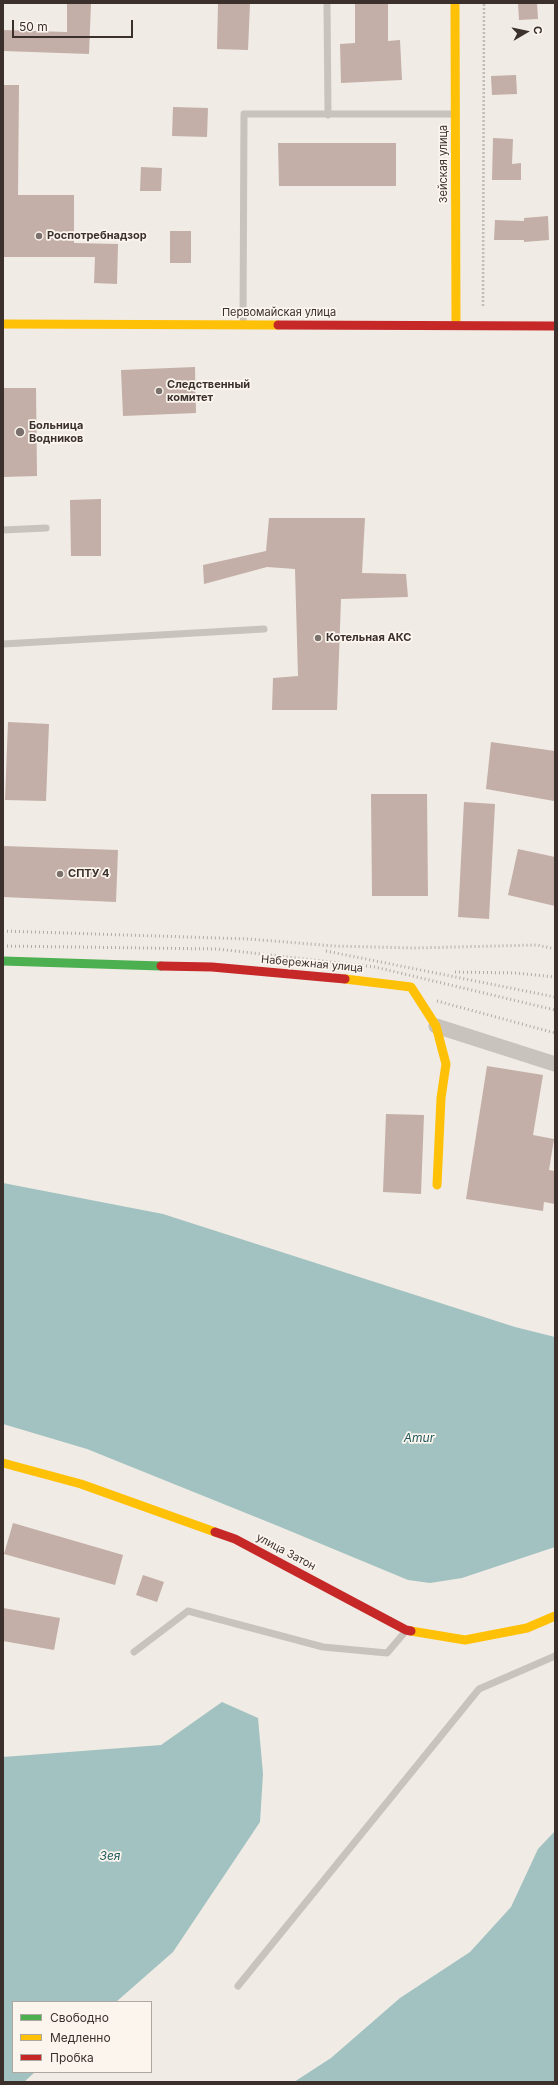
<!DOCTYPE html>
<meta charset="utf-8">
<style>
body{margin:0}
#map{position:relative;width:558px;height:2085px;overflow:hidden;background:#f0ebe5;font-family:Inter,sans-serif}
canvas{display:block}
.frame{position:absolute;inset:0;border:4px solid #3b302b;pointer-events:none}
.legend{position:absolute;left:12px;top:2001px;width:140px;height:72px;box-sizing:border-box;background:#fbf5ee;border:1px solid #aea6a0;margin:0;padding:5px 7px;list-style:none;font-size:12px;color:#3b302b}
.legend li{display:flex;align-items:center;gap:8px;height:20px}
.legend b{width:20px;border:1px solid #aea6a0}
.north{position:absolute;left:506px;top:12px;width:40px;height:40px;-webkit-text-stroke:3px #fbf5ee;paint-order:stroke;rotate:81deg;font-size:11px;font-weight:700;line-height:16px;text-align:center;color:#3b302b}
.north::after{content:'';display:block;margin:auto;width:14px;height:18px;background:#3b302b;clip-path:polygon(50% 0,100% 100%,50% 72%,0 100%)}
.scale{position:absolute;left:12px;top:20px;width:121px;height:18px;box-sizing:border-box;border:2px solid #3b302b;border-top:0;padding-left:5px;font-size:12px;line-height:14px;white-space:nowrap;color:#3b302b;-webkit-text-stroke:3px #fbf5ee;paint-order:stroke}
</style>
<div id="map">
<canvas width="558" height="2085"></canvas>
<div class="frame"></div>
<ul class="legend">
<li><b style="height:5px;background:#4caf50"></b>Свободно</li>
<li><b style="height:5px;background:#ffc107"></b>Медленно</li>
<li><b style="height:5px;background:#c62828"></b>Пробка</li>
</ul>
<div class="north">С</div>
<div class="scale">50 m</div>
</div>
<script>
const ctx = document.querySelector('canvas').getContext('2d');
ctx.lineJoin = 'round';
function paint(path, color) {
  ctx.fillStyle = color;
  ctx.fill(path, 'evenodd');
}
function toPath(rows) {
  const path = new Path2D();
  for (const r of rows) {
    path.moveTo(r[0], r[1]);
    for (let i = 2; i < r.length; i += 2) path.lineTo(r[i], r[i + 1]);
  }
  return path;
}
function trace(path, color, width, dash) {
  ctx.strokeStyle = color;
  ctx.lineWidth = width;
  ctx.lineCap = dash ? 'butt' : 'round';
  ctx.setLineDash(dash || []);
  ctx.stroke(path);
}
function write(font, color, halo, rows, align = 'center') {
  ctx.font = font + ' Inter,sans-serif';
  ctx.lineWidth = 3.5;
  ctx.setLineDash([]);
  ctx.textBaseline = 'middle';
  ctx.strokeStyle = halo;
  ctx.fillStyle = color;
  for (const [text, x, y, turn = 0] of rows) {
    ctx.save();
    ctx.translate(x, y);
    ctx.rotate((+turn || 0) * Math.PI / 180);
    ctx.textAlign = isNaN(turn) ? turn : align;
    if (halo) ctx.strokeText(text, 0, 0);
    ctx.fillText(text, 0, 0);
    ctx.restore();
  }
}
paint(toPath([
 [3,1183,163,1214,515,1327,555,1337,555,1547,462,1578,430,1583,408,1580,278,1526,87,1449,3,1424],
 [222,1702,258,1718,263,1774,260,1822,173,1952,116,2002,13,2002,13,2072,35,2072,24,2082,3,2082,3,1757,161,1745],
 [555,1831,555,2082,294,2082,331,2058,400,1998,470,1952,511,1907,538,1849]
]), '#a1c2c1');
paint(toPath([
 [67,3,91,3,89,54,3,51,3,30,67,32],
 [218,3,250,3,248,50,217,49],
 [355,3,388,3,388,41,400,40,402,80,341,83,340,44,355,43],
 [518,3,537,3,538,19,519,20],
 [516,75,517,94,492,95,491,76],
 [3,85,19,85,18,195,74,195,74,243,118,244,117,284,94,283,95,257,3,257],
 [173,107,208,108,207,137,172,136],
 [493,138,513,139,512,164,521,163,521,180,492,180],
 [278,143,396,143,396,186,279,186],
 [141,167,162,168,161,191,140,191],
 [548,216,549,240,524,242,524,240,494,240,495,220,524,221,524,218],
 [170,231,191,231,191,263,170,263],
 [195,367,196,413,123,416,121,370],
 [3,388,36,388,37,476,3,477],
 [101,499,101,556,71,556,70,500],
 [269,518,365,518,362,573,406,574,408,597,341,599,337,710,272,710,273,678,298,676,295,569,267,567,204,584,203,565,266,551],
 [8,722,49,724,46,801,5,800],
 [491,742,555,751,554,801,486,789],
 [371,794,427,794,428,896,372,896],
 [464,802,495,804,489,919,458,917],
 [3,846,118,850,116,902,3,897],
 [518,849,555,857,555,906,508,895],
 [487,1066,543,1075,533,1135,554,1139,549,1170,555,1171,555,1204,544,1202,543,1211,466,1199],
 [386,1114,424,1115,421,1194,383,1192],
 [13,1523,123,1555,115,1585,4,1554],
 [143,1575,164,1582,157,1602,136,1595],
 [3,1608,60,1618,54,1650,3,1641]
]), '#c3afa7');
trace(toPath([
 [483,306,484,3]
]), '#c2bbb6', 2.5, [2, 2]);
trace(toPath([
 [327,3,328,115],
 [243,322,244,114,453,114],
 [3,530,46,528],
 [3,644,264,629],
 [134,1652,188,1611,323,1647,387,1653,405,1632],
 [238,1986,479,1689,555,1656]
]), '#c9c3be', 7);
trace(toPath([
 [436,1026,555,1064]
]), '#c9c3be', 15);
trace(toPath([
 [3,961,161,966]
]), '#4caf50', 9);
trace(toPath([
 [455,3,456,325],
 [3,324,278,325],
 [345,979,411,987,436,1026,446,1064,441,1098,437,1185],
 [3,1463,81,1484,215,1532],
 [411,1631,465,1640,527,1628,555,1616]
]), '#ffc107', 9);
trace(toPath([
 [278,325,555,326],
 [161,966,212,967,345,979],
 [215,1532,235,1539,406,1630,411,1631]
]), '#c62828', 9);
trace(toPath([
 [3,931,249,939,334,946,414,948,537,945,555,949],
 [3,946,217,949,375,967,555,1010],
 [326,951,555,997],
 [455,972,516,973,555,977],
 [437,1001,555,1033]
]), '#b1aca8', 3, [1, 3]);
for (const [x, y, r, color] of [
 [39,236,4,"#7a716c"],
 [159,391,4,"#7a716c"],
 [20,432,5,"#7a716c"],
 [318,638,4,"#7a716c"],
 [60,874,4,"#7a716c"]
]) {
  const dot = new Path2D();
  dot.arc(x, y, r, 0, 2 * Math.PI);
  ctx.fillStyle = color;
  ctx.fill(dot);
  trace(dot, '#fbf5ee', 1.5);
}
write('11px', '#3b302b', '#fbf5ee', [
 ["Зейская улица",444,164,-90],
 ["Первомайская улица",279,313],
 ["Набережная улица",312,964,5],
 ["улица Затон",286,1552,28]
]);
write('bold 11px', '#3b302b', '#fbf5ee', [
 ["Роспотребнадзор",47,236],
 ["Следственный",167,385],
 ["комитет",167,398],
 ["Больница",29,426],
 ["Водников",29,439],
 ["Котельная АКС",326,638],
 ["СПТУ 4",68,874]
], 'left');
write('italic 12px', '#1f5a5e', '#fbf5ee', [
 ["Amur",419,1438],
 ["Зея",110,1856]
]);
</script>
